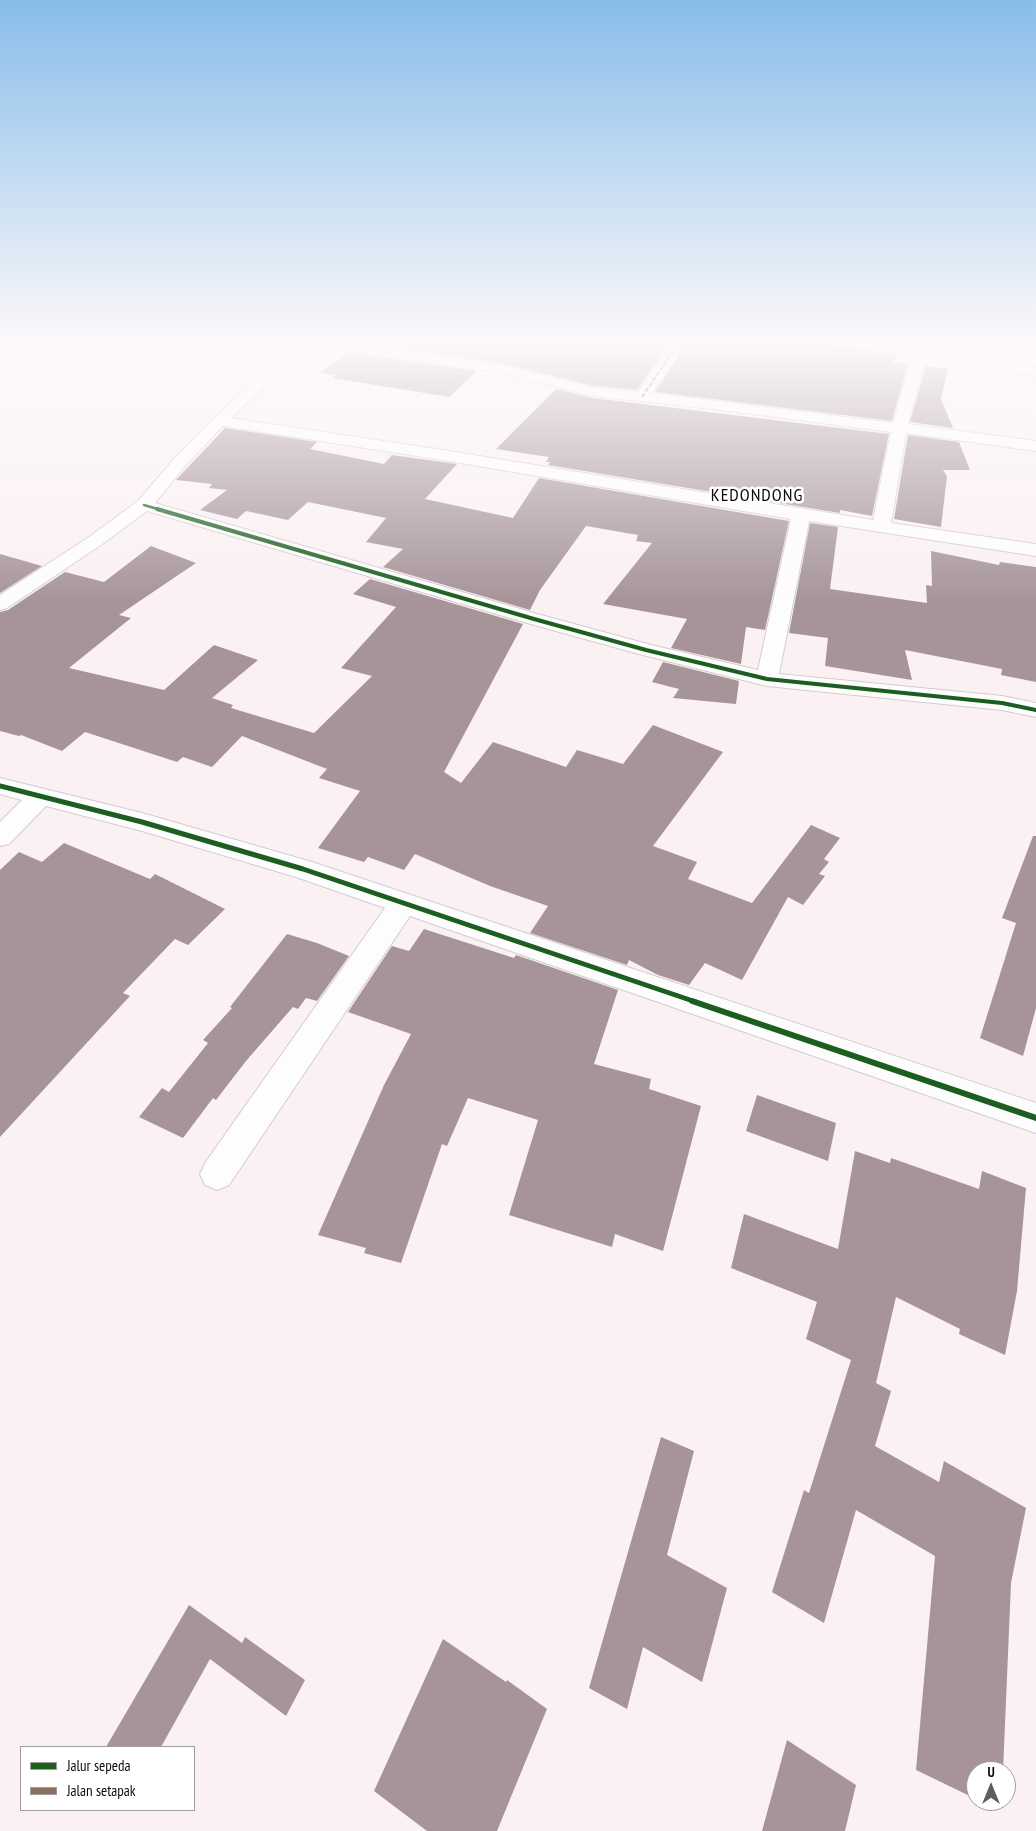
<!DOCTYPE html>
<style>
body{margin:0}
#map{position:relative;width:1036px;height:1831px;overflow:hidden;background:#fbf1f3;font-family:"PT Sans Narrow",sans-serif}
canvas{display:block}
.legend{position:absolute;left:20px;top:1746px;width:175px;height:65px;box-sizing:border-box;background:#fff;border:1px solid #9f9d9d;margin:0;padding:6px 9px;list-style:none;font-size:15px;color:#0f090b}
.legend li{display:flex;align-items:center;gap:10px;height:25px}
.legend b{width:25px;border:1px solid #9f9d9d}
.north{position:absolute;left:966px;top:1761px;width:50px;height:50px;box-sizing:border-box;background:#fff;border:1px solid #9f9d9d;border-radius:50%;rotate:0deg;font-size:14px;font-weight:700;line-height:20px;text-align:center;color:#0f090b}
.north::after{content:'';display:block;margin:auto;width:18px;height:22px;background:#625a5c;clip-path:polygon(50% 0,100% 100%,50% 72%,0 100%)}
</style>
<div id="map">
<canvas width="1036" height="1831"></canvas>
<ul class="legend">
<li><b style="height:6px;background:#1b5e20"></b>Jalur sepeda</li>
<li><b style="height:6px;background:#8d6e63"></b>Jalan setapak</li>
</ul>
<div class="north">U</div>
</div>
<script>
const ctx = document.querySelector('canvas').getContext('2d');
ctx.lineJoin = 'round';
function paint(path, color) {
  ctx.fillStyle = color;
  ctx.fill(path, 'evenodd');
}
function toPath(rows) {
  const path = new Path2D();
  for (const r of rows) {
    path.moveTo(r[0], r[1]);
    for (let i = 2; i < r.length; i += 2) path.lineTo(r[i], r[i + 1]);
  }
  return path;
}
function trace(path, color, width, dash) {
  ctx.strokeStyle = color;
  ctx.lineWidth = width;
  ctx.lineCap = dash ? 'butt' : 'round';
  ctx.setLineDash(dash || []);
  ctx.stroke(path);
}
function write(font, color, halo, rows, align = 'center') {
  ctx.font = font + ' "PT Sans Narrow",sans-serif';
  ctx.lineWidth = 5;
  ctx.setLineDash([]);
  ctx.textBaseline = 'middle';
  ctx.strokeStyle = halo;
  ctx.fillStyle = color;
  for (const [text, x, y, turn = 0] of rows) {
    ctx.save();
    ctx.translate(x, y);
    ctx.rotate((+turn || 0) * Math.PI / 180);
    ctx.textAlign = isNaN(turn) ? turn : align;
    if (halo) ctx.strokeText(text, 0, 0);
    ctx.fillText(text, 0, 0);
    ctx.restore();
  }
}
paint(toPath([
 [380,344,669,344,637,390,594,386,501,363],
 [687,344,834,344,897,355,893,362,908,364,892,421,655,392],
 [350,353,477,371,449,397,332,378,336,375,319,373],
 [926,366,948,369,941,399,953,428,910,422],
 [556,389,593,398,889,434,872,516,840,510,840,513,548,465,550,462,546,462,549,457,496,449],
 [225,428,317,442,310,449,384,464,392,455,457,464,425,499,513,518,539,478,789,521,765,630,746,627,741,664,671,648,687,619,603,604,652,543,636,541,638,535,586,526,540,590,530,610,383,567,403,549,366,542,386,518,308,502,288,520,246,511,237,519,200,510,227,490,209,488,212,484,176,480],
 [908,435,959,442,970,470,943,470,947,476,941,527,894,519],
 [810,523,838,527,830,589,927,603,926,585,932,586,931,551,999,565,1000,562,1036,567,1036,682,1001,675,1002,669,905,650,912,680,825,666,828,638,789,633],
 [151,546,196,563,119,615,131,618,69,668,164,690,214,645,258,660,212,698,233,705,231,708,314,733,372,676,341,668,396,607,353,594,370,579,523,624,444,772,461,783,493,742,566,767,577,750,623,764,653,725,723,752,653,846,697,862,688,879,752,903,811,825,840,838,824,859,829,862,819,874,825,876,803,905,788,897,742,980,705,963,689,985,658,975,629,960,627,965,530,933,548,906,490,886,415,854,404,870,368,857,364,862,318,848,360,791,319,778,327,769,242,736,212,767,183,757,177,762,85,732,62,751,21,735,19,736,0,731,0,612,8,610,65,572,104,582],
 [0,554,42,566,0,593],
 [663,662,739,681,736,704,673,698,679,689,652,682],
 [1033,836,1036,836,1036,1008,1023,1056,980,1038,1016,923,1002,918],
 [64,843,150,879,155,874,225,909,188,945,175,939,123,993,130,996,0,1137,0,870,19,852,42,862],
 [424,929,514,958,516,955,618,990,594,1064,651,1079,649,1089,701,1106,663,1251,615,1234,612,1247,509,1215,538,1120,468,1098,447,1146,442,1144,401,1263,364,1253,366,1248,318,1235,384,1085,411,1034,348,1012,392,946,409,951],
 [287,934,317,943,349,956,317,1001,306,998,298,1009,293,1007,246,1061,216,1100,213,1098,183,1138,139,1117,162,1088,169,1092,208,1043,203,1040,232,1008,230,1007],
 [757,1095,836,1123,828,1161,746,1131],
 [855,1151,890,1163,891,1158,979,1189,982,1171,1026,1188,1017,1291,1005,1355,959,1334,960,1329,896,1297,876,1383,891,1391,875,1446,939,1482,944,1461,1026,1508,1011,1583,1003,1771,976,1771,976,1799,916,1770,935,1556,856,1510,824,1623,772,1592,804,1490,809,1493,851,1360,806,1339,817,1302,731,1268,744,1214,838,1249],
 [661,1437,694,1451,667,1555,727,1588,702,1682,643,1647,627,1709,589,1688],
 [189,1605,242,1643,245,1637,305,1680,286,1716,210,1659,161,1747,106,1747],
 [443,1639,506,1682,507,1680,547,1709,497,1831,427,1831,374,1791],
 [787,1740,856,1785,845,1831,762,1831]
]), '#a69499');
const minor = toPath([
 [296,344,311,344,231,418,443,450,873,520,891,432,713,409,593,396,501,373,331,348,324,344,364,344,408,350,501,365,594,388,638,392,671,344,685,344,652,393,893,423,912,356,868,348,861,344,894,344,1036,368,1036,376,926,358,908,424,1036,441,1036,451,906,433,891,523,1036,544,1036,556,809,521,779,674,1002,696,1036,703,1036,717,1002,710,767,686,639,654,527,623,147,511,101,545,7,608,0,610,0,595,89,537,138,501,174,459,214,418,296,344],
 [223,426,443,460,791,519,758,670,651,645,541,615,155,503,186,465,223,426],
 [0,778,142,813,312,862,1036,1103,1036,1133,410,916,229,1185,217,1190,205,1185,200,1174,205,1163,385,908,296,877,142,831,46,806,9,844,0,846,0,822,22,800,0,794,0,778]
]);
trace(minor, '#d3ccce', 2);
paint(minor, '#fefdfd');
trace(toPath([
 [642,397,678,344]
]), '#8d6e63', 2, [4.5, 2]);
trace(toPath([
 [144,505,161,510]
]), '#1b5e20', 2.5);
trace(toPath([
 [157,509,534,619,646,650,767,679,1002,703,1036,710]
]), '#1b5e20', 4);
trace(toPath([
 [0,786,142,822,303,869,696,1002]
]), '#1b5e20', 5);
trace(toPath([
 [692,1001,1036,1118]
]), '#1b5e20', 6);
const sky = ctx.createLinearGradient(0, 0, 0, 601);
sky.addColorStop(0, '#88bdea');
sky.addColorStop(0.57, '#fdf9fa');
sky.addColorStop(1, '#fdf9fa00');
ctx.fillStyle = sky;
ctx.fillRect(0, 0, 1036, 601);
ctx.letterSpacing = '1px';
write('18px', '#0f090b', '#fff', [
 ["KEDONDONG",757,496]
]);
ctx.letterSpacing = '0px';
</script>
